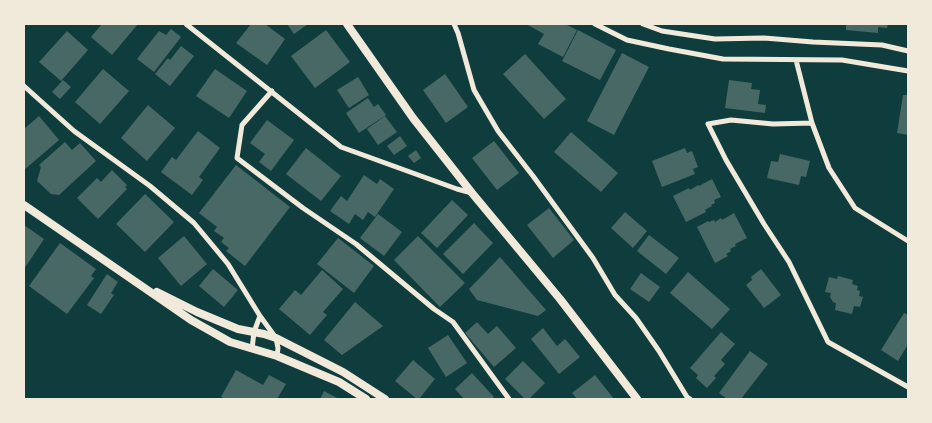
<!DOCTYPE html>
<style>
body{margin:0}
#map{position:relative;width:932px;height:423px;overflow:hidden;background:#0f3d3e;font-family:"Roboto Condensed",sans-serif}
canvas{display:block}
.frame{position:absolute;inset:0;border:25px solid #f1e9da;pointer-events:none}
</style>
<div id="map">
<canvas width="932" height="423"></canvas>
<div class="frame"></div>
</div>
<script>
const ctx = document.querySelector('canvas').getContext('2d');
ctx.lineJoin = 'round';
function paint(path, color) {
  ctx.fillStyle = color;
  ctx.fill(path, 'evenodd');
}
function toPath(rows) {
  const path = new Path2D();
  for (const r of rows) {
    path.moveTo(r[0], r[1]);
    for (let i = 2; i < r.length; i += 2) path.lineTo(r[i], r[i + 1]);
  }
  return path;
}
function trace(path, color, width, dash) {
  ctx.strokeStyle = color;
  ctx.lineWidth = width;
  ctx.lineCap = dash ? 'butt' : 'round';
  ctx.setLineDash(dash || []);
  ctx.stroke(path);
}
paint(toPath([
 [102,24,138,24,112,55,91,37],
 [251,24,265,24,285,39,267,65,236,43],
 [287,24,308,24,294,34],
 [529,24,565,24,577,30,563,57,538,44,544,34,528,25],
 [846,24,888,24,887,28,878,27,878,33,846,30],
 [171,29,181,37,154,72,137,59,159,31,166,35],
 [326,30,350,62,315,88,291,56],
 [578,30,616,50,600,80,562,61],
 [67,31,88,50,61,81,39,62],
 [181,46,194,56,170,86,155,74,168,58,170,60],
 [622,53,649,67,614,135,587,121],
 [525,54,566,99,544,119,503,74],
 [103,69,129,91,100,124,75,102],
 [215,69,247,91,229,118,196,96],
 [445,74,468,107,446,123,423,90],
 [358,77,369,95,349,108,337,90],
 [63,80,71,87,60,99,52,92],
 [729,80,752,83,751,89,760,90,758,104,766,105,765,113,725,108],
 [903,95,908,95,908,135,897,133],
 [368,98,374,107,378,104,386,115,359,133,346,113],
 [148,105,175,128,147,161,121,138],
 [39,116,59,140,24,170,24,129],
 [385,116,397,132,378,145,367,129],
 [267,120,294,140,271,171,259,162,265,154,250,143],
 [198,131,220,148,199,177,203,180,192,195,161,172,172,157,176,160],
 [571,132,618,173,601,192,554,152],
 [400,136,407,146,394,155,387,146],
 [494,141,519,173,497,190,472,158],
 [65,142,72,150,80,143,96,161,59,195,51,194,37,181,41,167,39,165],
 [306,148,341,176,321,201,286,174],
 [685,148,687,153,692,151,698,167,693,169,695,174,662,187,652,161],
 [416,150,421,158,414,163,408,156],
 [780,154,810,161,806,177,801,176,799,185,767,178,771,161,778,162],
 [236,165,290,207,245,266,226,251,229,248,221,242,224,238,214,231,217,227,199,213],
 [112,170,127,185,125,187,127,189,98,219,77,198,97,178,101,182],
 [364,175,377,184,380,179,394,189,375,217,368,212,363,220,355,214,349,224,330,211,341,196,347,201],
 [712,179,721,197,714,200,715,203,711,205,712,206,705,210,706,212,686,222,673,196,689,188,690,190,698,185,699,186],
 [145,194,174,222,145,252,116,224],
 [452,200,468,215,437,248,421,233],
 [549,208,574,240,553,258,527,225],
 [625,212,647,231,633,248,611,228],
 [734,213,747,238,735,244,736,246,730,249,731,251,726,254,728,256,715,263,697,227,708,221,709,222,714,220,715,222,721,218,722,220],
 [378,214,402,232,384,256,360,238],
 [474,223,493,243,463,274,443,254],
 [24,225,44,239,24,269],
 [649,235,679,258,666,274,637,251],
 [184,236,207,264,181,286,158,258],
 [418,236,465,283,440,307,394,260],
 [338,238,374,266,354,293,317,264],
 [60,243,96,269,91,276,94,278,67,314,29,286],
 [500,257,546,310,538,316,477,300,469,289],
 [213,269,238,290,224,307,199,286],
 [761,269,781,295,764,308,746,285,752,280,751,277],
 [322,270,343,289,323,312,327,315,310,335,279,309,295,290,301,295],
 [688,272,730,309,712,329,670,293],
 [641,273,660,287,649,302,630,289],
 [107,274,118,282,111,293,114,295,101,314,87,305],
 [838,276,853,280,852,284,858,286,857,290,860,291,859,296,863,297,860,307,854,306,852,314,835,310,836,303,833,302,830,297,831,293,825,292,829,277,837,279],
 [355,302,383,326,342,355,324,340],
 [904,313,908,315,908,347,907,346,898,361,881,350],
 [477,322,488,334,497,326,516,348,494,367,465,333],
 [543,328,557,346,565,339,580,357,559,374,531,339],
 [721,332,735,344,721,360,725,364,714,376,716,378,707,388,696,378,698,375,690,368],
 [448,335,467,363,446,377,428,348],
 [750,351,768,364,741,399,727,399,719,393],
 [413,360,435,379,419,399,417,399,395,381],
 [523,361,545,383,529,399,525,399,505,379],
 [236,370,263,385,269,375,286,384,277,399,226,399,221,397],
 [472,373,494,397,492,399,464,399,455,389],
 [595,375,614,399,577,399,572,393],
 [324,391,339,399,320,399]
]), '#486865');
trace(toPath([
 [186,24,341,147,457,189,472,193],
 [454,24,458,33,474,90,498,131,533,176,593,258,615,295,636,318,659,351,687,397,690,399],
 [595,24,627,40,669,49,723,59,842,60,908,71],
 [643,24,662,31,715,39,764,38,813,42,882,45,908,51],
 [796,60,812,123],
 [24,86,74,131,150,186,194,223,228,264,260,316,276,338,278,348,277,356],
 [272,91,242,125,237,158,303,208,356,244,434,309,453,322,509,399],
 [908,241,855,208,829,168,812,123,773,124,731,120,708,124,726,160,764,224,789,262,828,342,908,387],
 [252,349,254,332,260,316]
]), '#f1e9da', 5);
trace(toPath([
 [347,24,413,118,472,193,560,299,637,399],
 [24,205,191,320,230,342,277,356,339,382,366,399],
 [157,292,197,312,238,329,264,334,276,338,343,372,385,399]
]), '#f1e9da', 8);
</script>
